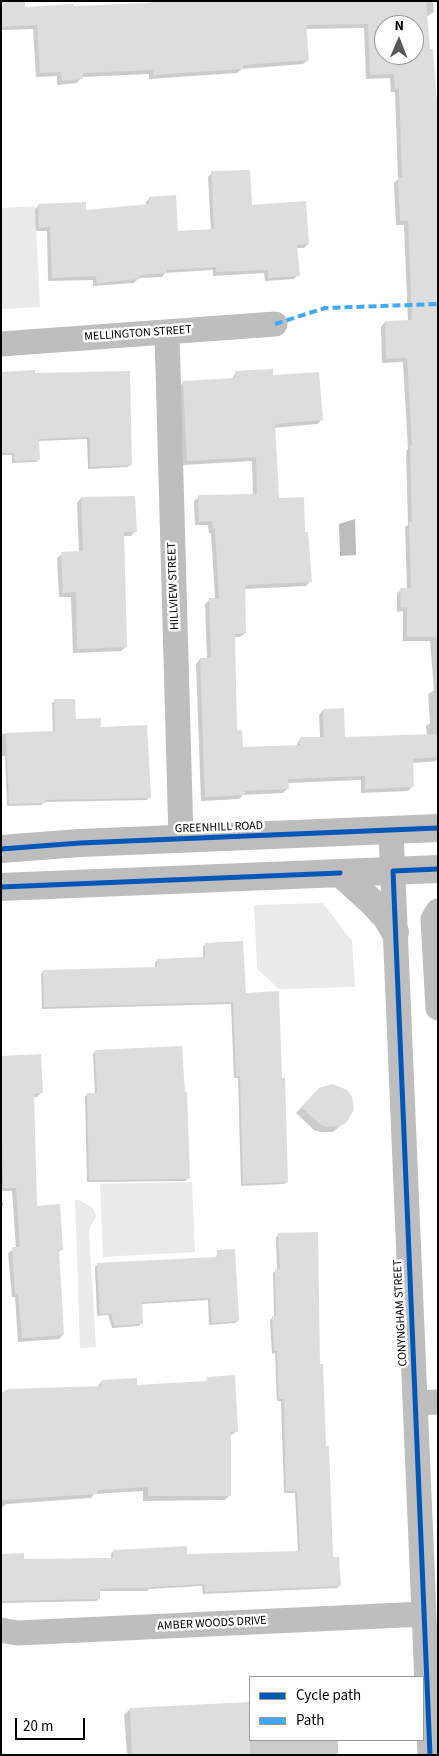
<!DOCTYPE html>
<style>
body{margin:0}
#map{position:relative;width:439px;height:1756px;overflow:hidden;background:#fff;font-family:"Source Sans 3",sans-serif}
canvas{display:block}
.frame{position:absolute;inset:0;border:2px solid #000;pointer-events:none}
.legend{position:absolute;left:249px;top:1676px;width:175px;height:65px;box-sizing:border-box;background:#fff;border:1px solid #999;margin:0;padding:6px 9px;list-style:none;font-size:15px;color:#000}
.legend li{display:flex;align-items:center;gap:10px;height:25px}
.legend b{width:25px;border:1px solid #999}
.north{position:absolute;left:374px;top:15px;width:50px;height:50px;box-sizing:border-box;background:#fff;border:1px solid #999;border-radius:50%;rotate:1deg;font-size:14px;font-weight:700;line-height:20px;text-align:center;color:#000}
.north::after{content:'';display:block;margin:auto;width:18px;height:22px;background:#595959;clip-path:polygon(50% 0,100% 100%,50% 72%,0 100%)}
.scale{position:absolute;left:15px;top:1718px;width:70px;height:22px;box-sizing:border-box;border:2px solid #000;border-top:0;padding-left:6px;font-size:15px;line-height:18px;white-space:nowrap;color:#000;-webkit-text-stroke:4px #fff;paint-order:stroke}
</style>
<div id="map">
<canvas width="439" height="1756"></canvas>
<div class="frame"></div>
<ul class="legend">
<li><b style="height:6px;background:#0057b8"></b>Cycle path</li>
<li><b style="height:6px;background:#3fa9f5"></b>Path</li>
</ul>
<div class="north">N</div>
<div class="scale">20 m</div>
</div>
<script>
const ctx = document.querySelector('canvas').getContext('2d');
ctx.lineJoin = 'round';
function paint(path, color) {
  ctx.fillStyle = color;
  ctx.fill(path, 'evenodd');
}
function toPath(rows) {
  const path = new Path2D();
  for (const r of rows) {
    path.moveTo(r[0], r[1]);
    for (let i = 2; i < r.length; i += 2) path.lineTo(r[i], r[i + 1]);
  }
  return path;
}
function trace(path, color, width, dash) {
  ctx.strokeStyle = color;
  ctx.lineWidth = width;
  ctx.lineCap = dash ? 'butt' : 'round';
  ctx.setLineDash(dash || []);
  ctx.stroke(path);
}
function write(font, color, halo, rows, align = 'center') {
  ctx.font = font + ' "Source Sans 3",sans-serif';
  ctx.lineWidth = 5;
  ctx.setLineDash([]);
  ctx.textBaseline = 'middle';
  ctx.strokeStyle = halo;
  ctx.fillStyle = color;
  for (const [text, x, y, turn = 0] of rows) {
    ctx.save();
    ctx.translate(x, y);
    ctx.rotate((+turn || 0) * Math.PI / 180);
    ctx.textAlign = isNaN(turn) ? turn : align;
    if (halo) ctx.strokeText(text, 0, 0);
    ctx.fillText(text, 0, 0);
    ctx.restore();
  }
}
paint(toPath([
 [35,206,40,307,1,309,1,208],
 [323,903,352,941,355,987,279,989,257,969,254,905],
 [192,1182,195,1252,103,1257,100,1184],
 [75,1200,79,1200,93,1208,96,1216,89,1230,96,1347,80,1348]
]), '#eaeaea');
paint(toPath([
 [355,519,356,555,340,556,339,524]
]), '#bcbcbc');
paint(toPath([
 [1,1,24,8,146,5,150,1,433,1,434,12,426,17,436,107,438,107,438,761,412,763,413,786,408,791,361,793,361,780,287,783,287,789,283,793,243,795,239,799,201,801,196,664,200,659,207,659,205,604,210,599,215,599,211,533,209,533,208,525,195,525,194,501,199,497,253,496,252,461,183,465,179,387,184,382,232,379,236,372,272,377,322,420,317,424,274,428,278,499,304,534,311,581,306,586,244,589,245,633,240,637,234,637,236,732,242,748,296,746,300,739,320,738,319,715,323,710,344,739,427,735,426,726,430,723,428,694,434,690,430,641,403,641,403,611,397,612,397,594,401,589,407,589,405,527,408,525,406,451,408,449,403,362,382,363,381,327,385,322,408,322,404,225,396,225,394,183,398,179,395,92,391,92,390,78,366,79,364,28,305,29,308,60,303,64,242,69,237,73,149,79,149,74,82,77,77,83,57,85,57,76,36,77,33,29,1,30],
 [384,25,414,25,414,55,384,55],
 [212,173,251,206,308,244,304,248,296,248,298,275,294,279,265,281,264,273,213,276,213,270,165,273,162,277,139,278,134,283,93,286,93,280,48,281,47,231,36,231,35,209,39,205,85,211,146,206,146,202,150,198,177,232,211,230,208,177],
 [1,374,34,375,131,464,128,467,88,469,87,439,38,441,39,459,36,462,12,463,12,455,1,455],
 [81,498,135,531,131,536,123,536,126,647,121,651,73,653,71,597,59,597,57,558,62,554,79,553,77,503],
 [55,701,74,720,100,729,149,797,147,800,44,802,41,805,7,806,5,756,1,756,1,734,53,732,52,703],
 [205,944,244,994,287,1182,284,1184,241,1186,238,1078,234,1078,231,1004,42,1009,41,974,43,971,155,968,155,963,157,960,203,959,203,947],
 [96,1051,188,1178,186,1181,87,1182,85,1097,88,1094,95,1094,93,1054],
 [1,1057,41,1093,37,1097,33,1097,36,1207,62,1249,58,1253,63,1335,59,1339,18,1342,15,1297,12,1297,8,1253,16,1248,12,1191,1,1191],
 [320,1089,344,1123,333,1132,320,1132,314,1130,296,1113],
 [279,1234,319,1366,332,1558,340,1585,337,1588,203,1594,202,1586,149,1589,147,1591,99,1591,99,1598,97,1601,1,1603,1,1556,23,1560,111,1559,111,1554,113,1551,186,1555,298,1552,295,1493,284,1493,281,1401,277,1401,275,1353,272,1354,270,1320,274,1317,273,1273,277,1270,276,1237],
 [218,1252,238,1321,235,1323,209,1325,208,1300,141,1304,141,1324,139,1326,112,1328,108,1315,97,1316,95,1267,98,1264,215,1259],
 [208,1379,237,1431,230,1436,230,1495,225,1500,143,1501,143,1491,94,1494,91,1498,7,1504,1,1508,1,1393,8,1390,97,1387,102,1381,136,1386,204,1383],
 [250,1703,250,1740,338,1740,338,1755,127,1755,124,1715,130,1709]
]), '#0003');
paint(toPath([
 [1,1,25,1,25,7,73,4,73,6,149,3,149,1,426,1,430,49,433,49,438,115,438,637,407,637,407,607,401,608,400,588,411,588,409,522,412,522,410,445,412,445,407,358,386,359,385,321,412,320,408,221,400,221,398,177,402,177,399,88,395,89,394,74,370,75,368,24,306,25,309,60,243,65,243,69,153,75,153,70,83,73,83,79,62,81,61,72,40,73,37,25,1,27],
 [384,25,414,25,414,55,384,55],
 [250,170,252,205,306,201,309,244,297,245,300,276,268,278,268,270,216,272,216,267,167,270,167,273,139,275,140,279,97,283,96,276,52,278,50,227,39,228,38,204,86,202,86,210,150,204,149,197,176,195,178,231,214,229,211,171],
 [273,369,273,375,319,372,323,420,275,424,279,498,304,497,305,532,308,532,312,582,245,585,246,633,235,634,237,730,242,730,243,747,300,745,300,737,324,737,323,709,344,708,345,737,438,734,438,757,413,759,414,787,365,789,365,776,288,779,289,789,245,791,245,795,205,797,200,658,211,658,209,598,219,598,215,529,213,529,212,521,199,522,198,495,257,494,256,457,187,461,183,381,236,378,235,371],
 [35,370,35,373,130,371,132,465,90,467,90,437,39,439,40,460,14,461,14,453,1,453,1,372],
 [135,496,137,532,124,532,127,647,77,649,76,592,63,593,61,552,83,551,81,497],
 [54,699,75,699,76,719,101,718,101,727,147,725,151,798,45,800,45,803,9,804,6,733,55,731],
 [243,941,246,993,279,991,282,1078,285,1078,288,1182,243,1184,240,1076,236,1076,233,1002,44,1007,43,970,157,967,157,959,205,957,205,943],
 [182,1046,185,1092,187,1092,190,1179,89,1180,87,1093,97,1093,95,1050],
 [41,1054,43,1093,34,1094,37,1206,60,1204,63,1250,59,1250,64,1335,22,1338,18,1293,15,1294,12,1247,20,1247,16,1188,3,1188,1,1056],
 [333,1084,347,1090,352,1096,354,1110,346,1123,340,1126,326,1127,320,1124,301,1107,319,1088],
 [318,1232,320,1364,323,1364,326,1446,329,1446,333,1557,339,1557,341,1586,205,1592,205,1584,151,1587,151,1588,100,1589,100,1599,1,1601,1,1554,24,1553,24,1559,113,1558,113,1550,187,1546,187,1554,300,1551,297,1491,286,1491,284,1399,279,1399,277,1351,274,1351,272,1316,276,1316,275,1269,280,1269,278,1233],
 [235,1249,239,1321,212,1323,210,1298,142,1302,143,1324,114,1326,111,1313,100,1314,97,1263,217,1257,217,1250],
 [235,1375,238,1432,231,1432,231,1496,148,1496,148,1487,97,1490,97,1494,1,1500,1,1392,7,1392,7,1389,102,1386,101,1380,137,1378,137,1385,207,1381,207,1377],
 [250,1702,250,1755,132,1755,130,1708]
]), '#ddd');
trace(toPath([
 [167,333,181,839],
 [1,344,275,324],
 [391,831,430,1755],
 [438,911,433,919,438,1008],
 [415,1403,438,1402],
 [1,1630,17,1633,424,1614]
]), '#bebebe', 25);
trace(toPath([
 [1,849,80,843,438,828],
 [340,873,372,902,387,918,395,932],
 [1,887,438,869]
]), '#bdbdbd', 28);
trace(toPath([
 [275,324,325,308,438,304],
 [1,1204,2,1203]
]), '#3fa9f5', 4, [8, 4]);
trace(toPath([
 [1,849,80,843,438,828],
 [1,887,340,873],
 [430,1755,393,871,438,869]
]), '#0057b8', 5);
write('12px', '#000', '#fff', [
 ["MELLINGTON STREET",138,334,-4],
 ["HILLVIEW STREET",174,586,-92],
 ["GREENHILL ROAD",219,828,-2],
 ["CONYNGHAM STREET",401,1313,-93],
 ["AMBER WOODS DRIVE",212,1624,-3]
]);
</script>
